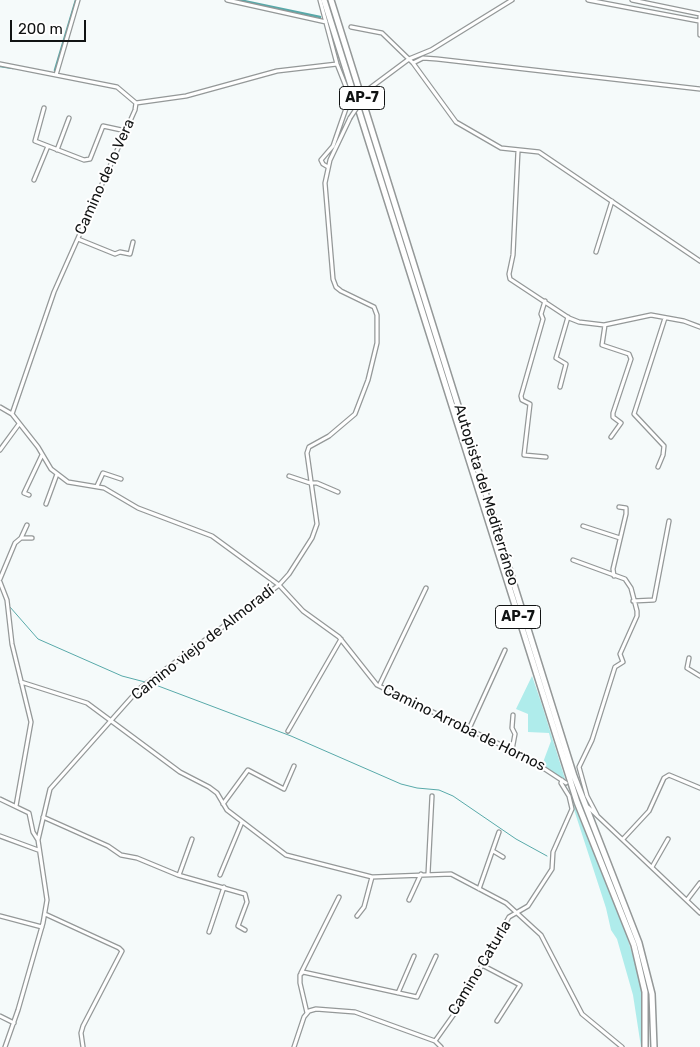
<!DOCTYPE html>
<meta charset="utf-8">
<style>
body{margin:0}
#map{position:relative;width:700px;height:1047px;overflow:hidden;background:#f5fafa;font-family:Rubik,sans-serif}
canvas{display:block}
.scale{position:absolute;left:10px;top:20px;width:76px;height:22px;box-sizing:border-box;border:2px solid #111313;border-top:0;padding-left:6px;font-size:15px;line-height:18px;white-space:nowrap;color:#111313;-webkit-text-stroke:4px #fff;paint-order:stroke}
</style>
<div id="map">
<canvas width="700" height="1047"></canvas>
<div class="scale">200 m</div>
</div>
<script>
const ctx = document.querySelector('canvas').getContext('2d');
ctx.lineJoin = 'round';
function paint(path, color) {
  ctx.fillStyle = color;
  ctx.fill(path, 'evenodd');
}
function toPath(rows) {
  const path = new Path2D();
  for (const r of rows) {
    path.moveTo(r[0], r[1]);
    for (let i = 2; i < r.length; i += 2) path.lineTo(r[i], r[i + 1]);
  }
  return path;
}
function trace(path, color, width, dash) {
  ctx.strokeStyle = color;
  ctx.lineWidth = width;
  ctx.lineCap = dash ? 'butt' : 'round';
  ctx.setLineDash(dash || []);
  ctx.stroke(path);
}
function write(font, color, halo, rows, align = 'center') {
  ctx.font = font + ' Rubik,sans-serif';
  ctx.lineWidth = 4;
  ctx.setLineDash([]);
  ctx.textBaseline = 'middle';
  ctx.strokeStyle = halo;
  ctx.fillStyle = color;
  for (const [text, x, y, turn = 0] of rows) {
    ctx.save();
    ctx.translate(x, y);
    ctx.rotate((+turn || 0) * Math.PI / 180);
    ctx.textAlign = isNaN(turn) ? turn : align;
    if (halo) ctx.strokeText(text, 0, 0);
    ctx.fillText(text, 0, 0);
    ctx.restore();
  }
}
paint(toPath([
 [532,676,541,702,566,782,542,765,551,741,549,733,528,732,528,714,516,709],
 [566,785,625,930,640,980,644,1005,644,1047,641,1047,633,995,617,939,611,930,606,908]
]), '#afeceb');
trace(toPath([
 [10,607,38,639,122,676,145,682],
 [153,684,291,736,401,784,417,788,439,790,453,796,516,839,547,856]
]), '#58a9a9', 1);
trace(toPath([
 [239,0,320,17],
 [0,66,13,68],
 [55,70,76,0]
]), '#58a9a9', 2.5);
const minor = toPath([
 [227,0,326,22],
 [320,0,337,64,350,97,333,146,321,160,323,164,328,167],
 [588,0,699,21],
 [632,0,700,14],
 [700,16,700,35],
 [351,27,382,33,413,63],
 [0,64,117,87,136,103],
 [56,75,78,0],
 [370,88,409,59,431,50,512,0],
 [700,89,437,59,423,58,413,63,456,122,501,148,539,152,700,261],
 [136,103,186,96,277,71,337,64],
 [44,108,35,141,84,160,90,159,103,126,126,131],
 [57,150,69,118],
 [518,151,513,255,509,274,510,279,569,318,579,322,604,325,651,315,684,321,700,327],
 [34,180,48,146],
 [78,239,115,254,120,252,130,254,133,242],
 [596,252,612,201],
 [545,301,541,314,543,319,521,396,522,400,530,404,524,455,546,457],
 [605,325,602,345,629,354,631,359,613,413,613,417,621,423,611,437],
 [560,387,566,364,556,358,568,317],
 [0,407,12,414,38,447,51,469,68,482,104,488,138,508,212,536,279,585,303,611,339,637,377,685,528,758,566,783],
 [12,414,54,292,135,110,136,103],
 [0,450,19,424],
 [658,467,663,455,664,446,634,414,665,318],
 [289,476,310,483,317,483,338,492],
 [97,486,103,473,121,479],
 [29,495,24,493,42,455],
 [46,504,57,474],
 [583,526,620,538],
 [21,538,32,538],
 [573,560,625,579,631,588,637,611,637,616,620,654,623,662,615,667,592,740,579,767,587,796,597,815],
 [614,576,613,569,626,514,626,508,619,507],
 [0,579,15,543,21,538,27,525],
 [0,582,7,600,12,644,31,722,16,806],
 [633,601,654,600,669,521],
 [689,658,687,668,700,676],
 [21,682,87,703,180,772,209,787,217,793,227,810,286,855,372,877,451,874,506,903,541,935,582,1014,622,1047],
 [379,686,426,588],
 [469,729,505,650],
 [288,731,341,639],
 [512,750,515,734,512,728,513,715],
 [0,799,29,813,33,832,38,840],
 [223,804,248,770,284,789,294,766],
 [588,807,700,913],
 [43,817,108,846,121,855,137,858,178,875,245,894,247,902,238,926,245,930],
 [0,836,38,850],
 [623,839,649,811,664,778,669,775,700,788],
 [493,851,503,857],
 [652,867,668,839],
 [428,874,432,796],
 [179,875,192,839],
 [220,875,242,822],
 [479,889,499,832],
 [409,900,421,874],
 [687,900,700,883],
 [45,914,119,948,122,951,83,1026,81,1033,83,1047],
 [0,916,42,927],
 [357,916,364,907,372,877],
 [209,932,224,887],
 [482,965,520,985,497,1021],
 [301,973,339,897],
 [398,993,414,956],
 [307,1013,300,983,300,975,303,972,417,997,436,956],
 [0,1016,14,1023],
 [435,1041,441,1047],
 [5,1047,18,1010,43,923,47,900,38,840,50,789,139,689,279,585,289,574,312,538,317,524,307,453,309,447,329,436,355,414,368,380,377,343,377,315,374,307,341,291,336,287,333,279,325,183,330,160,350,118],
 [294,1047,304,1017,309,1011,316,1009,355,1012,435,1041,457,1010,509,917,528,906,552,869,553,852,572,809,569,796,561,783,562,780]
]);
const highway = toPath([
 [324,0,577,802,634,945,645,992,645,1047],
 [331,0,574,776,639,943,652,994,654,1047]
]);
trace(minor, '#949898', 5.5);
trace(highway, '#949898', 8);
trace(minor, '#fff', 3);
trace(highway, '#fff', 5);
const minorBridge = toPath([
 [350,118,370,88]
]);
trace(minorBridge, '#949898', 5.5, []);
trace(minorBridge, '#fff', 3);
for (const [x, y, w] of [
 [362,98,45],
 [518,617,45]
]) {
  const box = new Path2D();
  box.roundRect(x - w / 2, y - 11.5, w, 23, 4);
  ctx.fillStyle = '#fff';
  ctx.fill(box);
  trace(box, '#111313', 1);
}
write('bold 14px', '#111313', null, [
 ["AP-7",362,98],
 ["AP-7",518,617]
]);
write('15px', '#111313', '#fff', [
 ["Camino de lo Vera",105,177,-66],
 ["Autopista del Mediterráneo",486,495,73],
 ["Camino viejo de Almoradí",203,643,-38],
 ["Camino Arroba de Hornos",464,728,26],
 ["Camino Caturla",480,968,-59]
]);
</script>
